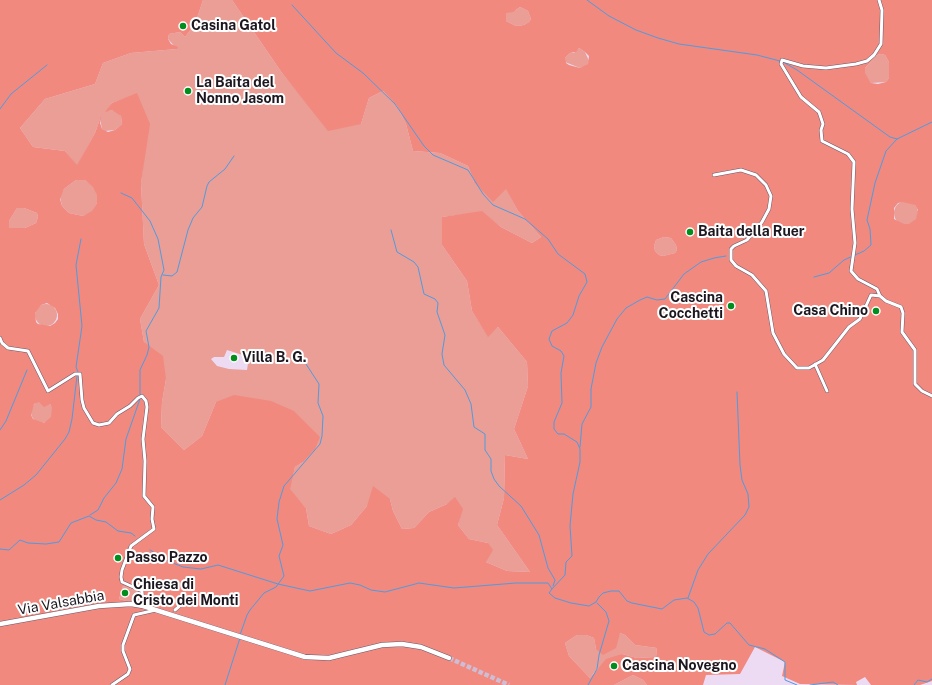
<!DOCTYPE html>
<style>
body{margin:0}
canvas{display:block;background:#eddbf4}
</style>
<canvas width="932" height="685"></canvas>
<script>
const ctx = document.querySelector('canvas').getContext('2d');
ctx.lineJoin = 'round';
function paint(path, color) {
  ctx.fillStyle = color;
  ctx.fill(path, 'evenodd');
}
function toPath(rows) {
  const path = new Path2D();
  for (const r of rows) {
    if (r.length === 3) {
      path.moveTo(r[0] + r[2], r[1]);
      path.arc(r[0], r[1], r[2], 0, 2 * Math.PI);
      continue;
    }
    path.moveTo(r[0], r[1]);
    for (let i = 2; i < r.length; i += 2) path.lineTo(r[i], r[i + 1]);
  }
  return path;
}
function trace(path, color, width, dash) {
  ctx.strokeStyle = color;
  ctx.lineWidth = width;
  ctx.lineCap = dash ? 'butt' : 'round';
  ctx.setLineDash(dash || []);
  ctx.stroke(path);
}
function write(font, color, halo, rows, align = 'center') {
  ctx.font = font + ' "Public Sans",sans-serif';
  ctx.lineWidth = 4;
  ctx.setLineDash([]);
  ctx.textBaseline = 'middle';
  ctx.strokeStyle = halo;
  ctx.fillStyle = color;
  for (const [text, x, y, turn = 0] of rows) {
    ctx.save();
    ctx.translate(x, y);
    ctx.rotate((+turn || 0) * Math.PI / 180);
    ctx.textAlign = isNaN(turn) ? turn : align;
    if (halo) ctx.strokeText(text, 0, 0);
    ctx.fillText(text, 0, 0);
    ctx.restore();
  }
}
paint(toPath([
 [203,0,232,0,282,73,305,101,361,124,369,98,383,91,397,106,406,124,413,151,440,153,468,166,474,182,506,188,518,211,541,237,532,243,501,227,482,212,442,217,442,245,467,281,472,311,488,336,498,327,527,362,528,386,514,429,528,459,505,455,504,498,497,525,530,572,507,571,486,562,488,543,469,539,458,525,462,509,447,504,429,512,414,528,402,529,393,511,390,499,367,506,351,525,331,534,309,526,306,508,289,489,295,467,303,462,216,402,202,436,184,450,161,427,162,402,166,379,144,342,140,319,159,285,144,244,141,183,144,158,137,94,112,103,107,111,112,110,117,112,121,116,122,124,115,130,105,131,102,129,100,119,95,133,77,166,65,151,33,147,20,128,45,99,95,84,103,63,131,53,177,49,168,39,169,34,180,32,185,37,195,24],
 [227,350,249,357,247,370,229,369,217,366,211,359,214,357,224,357],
 [520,7,528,11,531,19,529,22,524,25,516,26,506,21,506,12,516,10],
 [579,48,585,52,589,61,587,66,580,68,565,62,565,58,570,53,574,53],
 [881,54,885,55,889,62,889,78,886,82,871,83,864,73,865,68,877,55],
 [76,180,85,180,94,187,97,194,97,203,92,212,83,216,69,213,62,206,60,197,64,189],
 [906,213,12],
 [17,208,24,208,37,213,38,217,36,223,25,228,9,228,9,221],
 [664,237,671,238,676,245,677,250,675,253,663,256,659,255,655,251,654,246,656,240],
 [46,315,11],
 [42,412,11],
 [123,586,138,591,139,597,130,602,119,599],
 [620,633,625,635,635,645,657,648,656,657,637,658,622,654,597,669,590,678,569,656,565,643,577,635,586,635,594,638,596,649],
 [633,675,643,680,647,685,614,685]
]), '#ea9e95');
paint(toPath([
 [0,0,203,0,195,24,185,37,180,32,169,34,168,39,171,44,178,47,177,49,131,53,103,63,95,84,45,99,20,128,33,147,65,151,77,165,95,133,101,116,100,123,102,129,108,132,115,130,122,124,121,116,112,110,105,112,112,103,137,93,150,124,141,183,144,244,159,285,140,319,144,342,163,356,166,379,162,402,161,427,184,450,202,436,216,402,234,395,271,401,294,411,320,437,315,449,303,462,295,467,290,489,306,508,309,526,331,534,351,525,367,506,373,486,390,499,393,511,402,529,414,528,429,512,447,504,455,497,463,509,458,525,469,539,488,543,493,550,486,562,507,571,530,572,497,525,504,498,505,455,528,459,514,429,528,386,527,362,498,327,488,337,472,311,467,281,442,245,442,217,482,211,501,227,532,243,541,237,518,211,506,189,493,202,474,182,468,166,440,153,413,151,406,124,397,106,383,91,369,98,361,124,328,131,282,73,232,0,932,0,932,681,920,685,871,685,865,677,856,682,857,685,800,684,782,676,785,662,755,647,740,674,706,675,703,685,647,685,643,680,633,675,614,685,0,685],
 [520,7,528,11,531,19,529,22,524,25,516,26,506,21,506,13,513,12],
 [579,48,585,52,589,56,588,64,580,68,569,65,566,63,565,58,570,53,576,52],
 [881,54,885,55,889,62,889,78,886,82,878,84,871,83,865,73,865,68,877,55],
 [76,180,85,180,93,187,97,195,97,203,92,211,83,216,69,213,62,206,60,199,64,189],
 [903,202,915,205,918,210,916,219,909,224,904,224,894,219,894,208,898,203],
 [17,208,24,208,37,213,38,217,36,223,25,228,9,228,9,221],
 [664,237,671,238,676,245,677,250,675,253,663,256,659,255,655,251,654,246,656,240],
 [47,303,55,308,58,314,58,319,55,323,50,326,38,324,36,322,35,313,41,305],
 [39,402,44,407,50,404,52,408,51,417,44,423,33,419,31,415,34,404],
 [123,586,138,591,139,597,137,599,131,597,130,602,119,599],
 [620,633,625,635,635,645,657,648,656,657,637,658,622,654,606,659,590,678,569,656,565,643,577,635,586,635,594,638,596,649,603,655,616,648]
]), '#f1897f');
trace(toPath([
 [587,0,609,16,636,30,658,38,679,44,757,55,780,61],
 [292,5,336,53,363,73,395,104,424,146,433,155,468,170,483,194,493,205,525,219,548,239,558,254,585,274,587,282,579,296,573,315,567,323,552,331,549,339,552,346,561,351,564,356,561,373,562,403,554,422,554,429,558,434,564,434,577,442,580,449,580,462,573,494,570,526,572,556,566,562,565,575,552,589],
 [783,62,797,70,890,137,897,139],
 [0,109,11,94,47,65],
 [121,193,132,198,150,221,158,239,164,270,161,277,159,308,146,331,149,347,147,355,140,370,140,395],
 [391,230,397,252,414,262,418,267,424,294,435,299,438,303,437,312,445,335,442,354,444,365,465,390,471,404,474,427,485,434,485,450,491,459,491,471,494,479,499,486,521,506,539,535,548,568,555,580,553,586],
 [163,275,172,276,177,272,188,230,193,218,202,207,207,186,209,182,225,169,234,156],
 [814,277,829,273,844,260,864,251,871,245,870,229,867,220,875,183,886,151,897,139,932,122],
 [78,372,76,367,82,326,76,265,81,239],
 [0,430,6,421,27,370],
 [580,447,582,424,591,407,591,389,596,363,602,347,617,319,626,308,640,300,647,297,657,300,665,299,684,274,701,262,714,258,726,256],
 [0,500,24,485,36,475,65,439,69,432,72,419,77,376],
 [90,515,98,510,104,498,116,483,122,469,126,439,140,399],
 [0,549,9,550,20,540,28,543,46,544,59,542,71,523,89,516,96,520,106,522,118,531,131,533,135,536],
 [150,550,168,561,183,567,201,569,218,565,278,584,310,591,350,583,360,585,371,590,385,592,419,583,454,588,516,583,548,583,552,589,549,593,555,598,571,603,589,606,596,602,599,597,603,593,611,591,619,591,627,601,632,603,662,609,674,600,687,598,694,602,698,608,704,632,709,635,715,634,727,623,730,623,749,645,765,649,785,662,785,680,797,685],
 [688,598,698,570,708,554,745,515,749,507,748,494,742,480,740,465,737,392],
 [240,635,247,615,250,610,264,593,276,587,284,576,279,556,283,545,277,519,279,502,284,486,320,444,322,436,323,416,318,403,319,384,304,361],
 [225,685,240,638],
 [588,685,597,669,599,655,609,621,606,612,597,603],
 [810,685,833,682,838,685],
 [914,685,918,680,927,682,932,679]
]), '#4f9be1', 1);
trace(toPath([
 [449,658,509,685]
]), '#cebdd4', 4.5, [4.5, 2]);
const minor = toPath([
 [879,0,882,10,881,44,874,55,867,61,856,64,826,68,803,66,782,60,781,64,801,97,819,112,823,124,821,130,822,141,848,154,854,162,852,209,855,243,851,271,858,279,877,289,880,296,886,301,901,307,903,313,902,332,915,350,915,384,922,391,932,396],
 [714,175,741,170,756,175,766,185,771,196,769,209,762,222,747,240,734,246,731,249,731,260,736,266,752,275,766,291,773,333,784,354,797,368,809,368,823,360,849,327,860,319,871,295,880,296],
 [0,338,2,343,8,348,28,351,48,391,75,374,80,374,82,400,84,408,93,423,99,425,109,423,117,414,130,406,138,398,142,396,146,401,147,407,143,439,145,461,144,496,153,507,152,519,154,529,131,546,122,570,121,577,122,582,142,591,143,606],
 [815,364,827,391],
 [175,610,183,603],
 [112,685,128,674,130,669,123,651,123,645,134,615,156,610]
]);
const secondary = toPath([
 [0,624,99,606,131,604,143,606,305,657,329,658,382,645,402,644,421,647,449,658]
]);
trace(minor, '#67576d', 4);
trace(secondary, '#67576d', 5.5);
trace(minor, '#fff', 3);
trace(secondary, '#fff', 4.5);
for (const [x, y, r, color] of [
 [183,26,4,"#018e1f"],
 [188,91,4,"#018e1f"],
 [690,232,4,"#018e1f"],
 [731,306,4,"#018e1f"],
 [876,311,4,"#018e1f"],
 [234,358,4,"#018e1f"],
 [118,558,4,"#018e1f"],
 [125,593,4,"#018e1f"],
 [614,666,4,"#018e1f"]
]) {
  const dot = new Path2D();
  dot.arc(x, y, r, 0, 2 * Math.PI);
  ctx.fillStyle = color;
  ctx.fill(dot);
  trace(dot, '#fff', 1.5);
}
write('bold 14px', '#1c161f', '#fff', [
 ["Casina Gatol",191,26],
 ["La Baita del",196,83],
 ["Nonno Jasom",196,99],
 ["Baita della Ruer",698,232],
 ["Cascina",723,298,"right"],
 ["Cocchetti",723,314,"right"],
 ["Casa Chino",868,311,"right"],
 ["Villa B. G.",242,358],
 ["Passo Pazzo",126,558],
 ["Chiesa di",133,585],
 ["Cristo dei Monti",133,601],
 ["Cascina Novegno",622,666]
], 'left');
write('14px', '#1c161f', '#fff', [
 ["Via Valsabbia",61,603,-10]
]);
</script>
